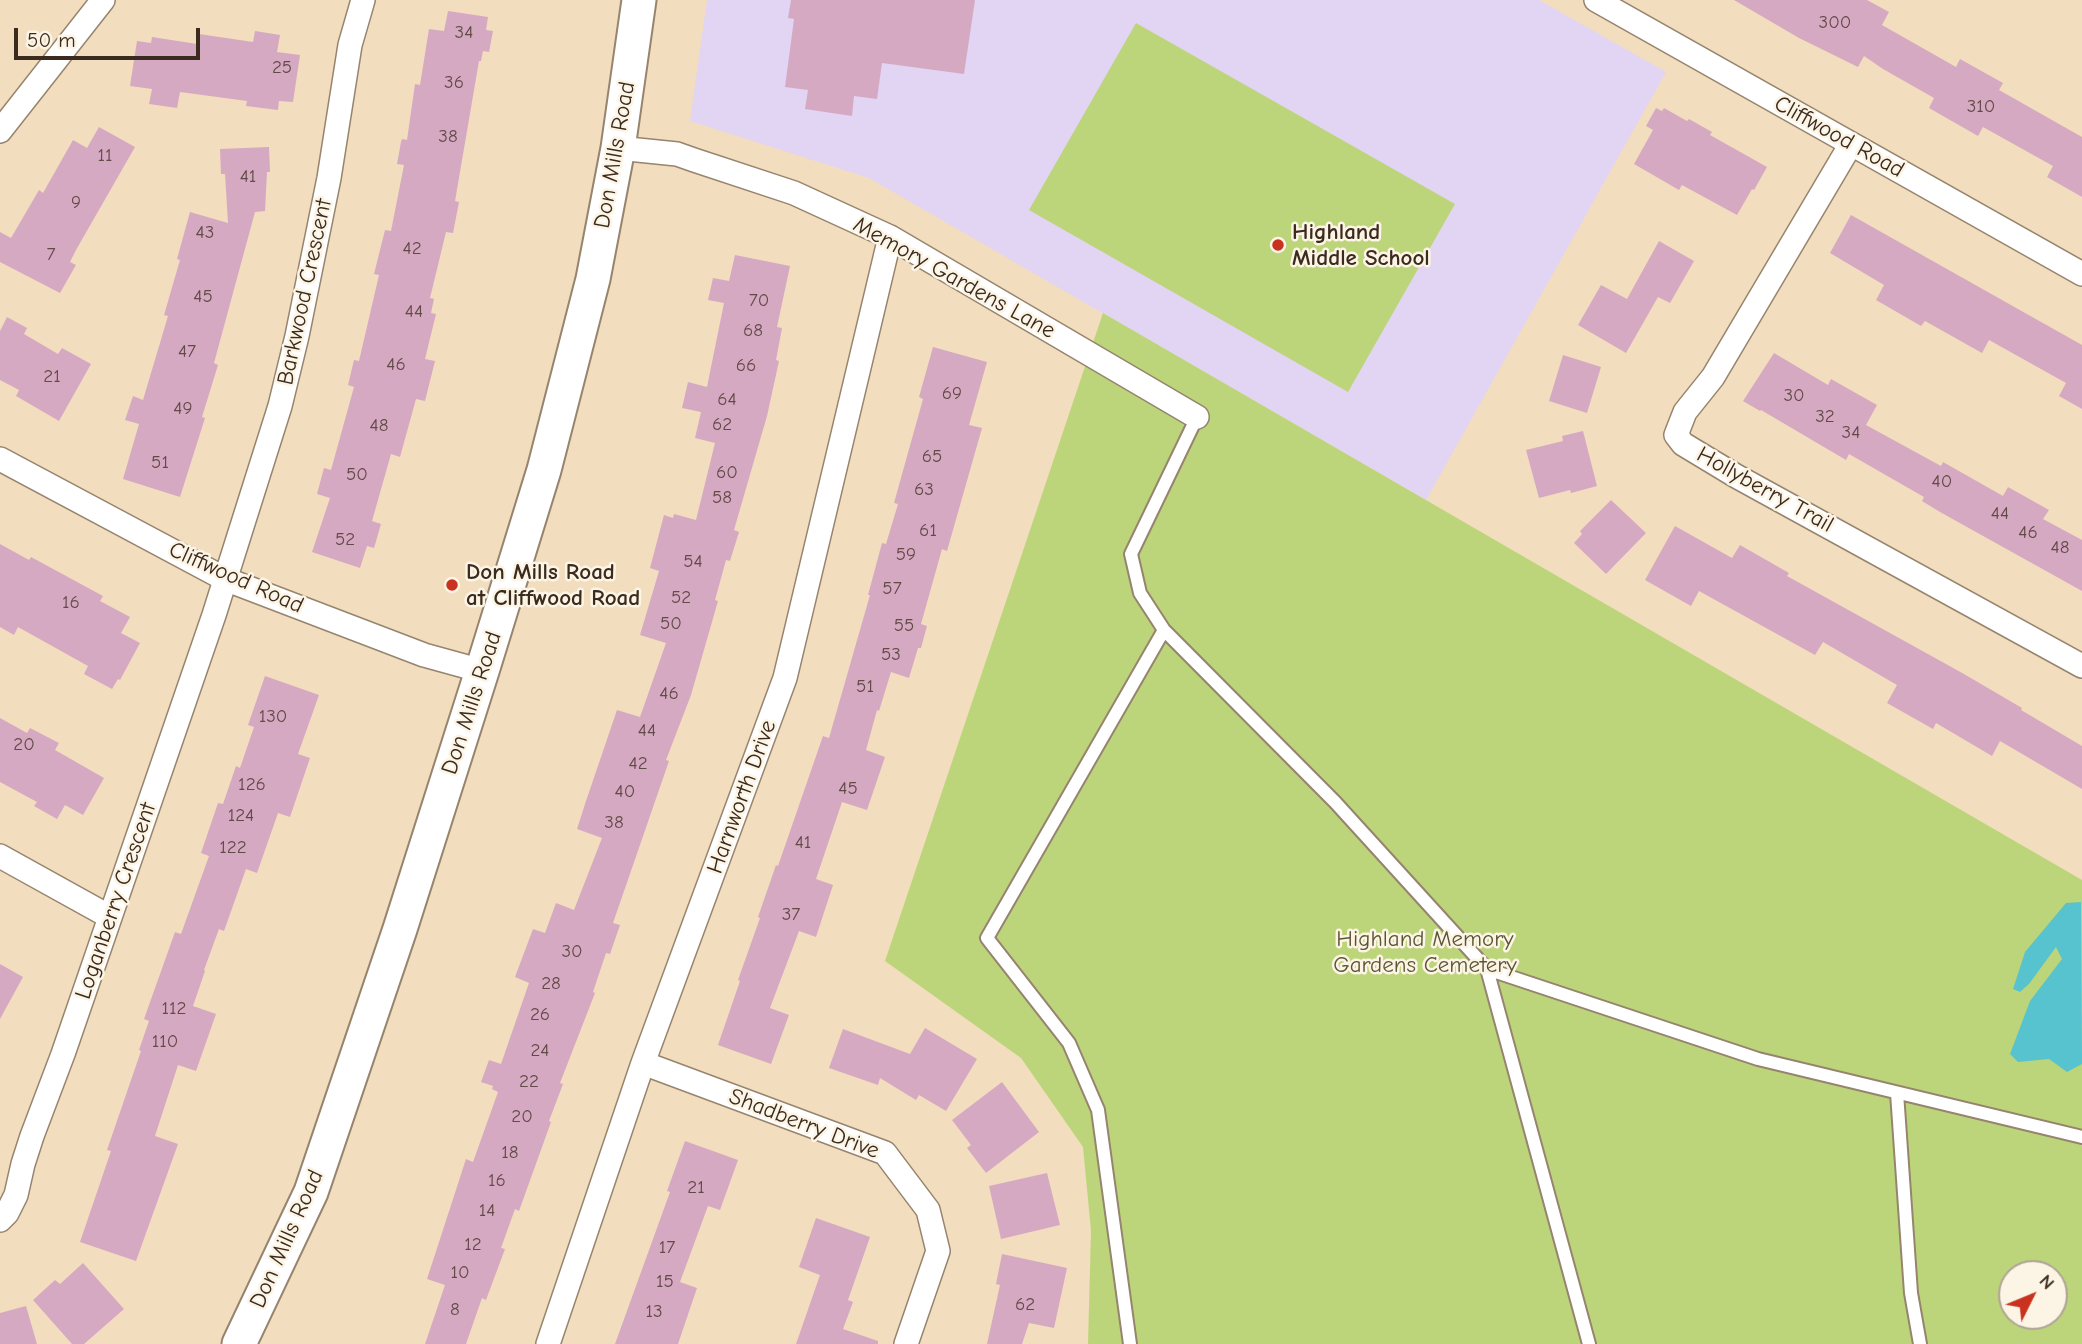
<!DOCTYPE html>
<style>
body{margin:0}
#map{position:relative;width:2082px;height:1344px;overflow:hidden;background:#f2ddbe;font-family:"Comic Neue",sans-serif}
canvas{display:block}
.north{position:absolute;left:1998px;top:1260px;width:70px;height:70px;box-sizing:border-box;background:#fcf5e5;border:2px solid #afa495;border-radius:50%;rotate:47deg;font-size:19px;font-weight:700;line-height:28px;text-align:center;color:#3b2a1e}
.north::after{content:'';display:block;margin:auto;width:24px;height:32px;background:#c8321e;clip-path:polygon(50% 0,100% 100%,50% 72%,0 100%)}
.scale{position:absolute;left:14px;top:28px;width:186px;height:32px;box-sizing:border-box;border:4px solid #3b2a1e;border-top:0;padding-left:9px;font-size:21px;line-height:24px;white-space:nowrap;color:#3b2a1e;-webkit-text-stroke:5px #fcf5e5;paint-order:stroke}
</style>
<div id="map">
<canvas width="2082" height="1344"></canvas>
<div class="north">N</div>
<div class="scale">50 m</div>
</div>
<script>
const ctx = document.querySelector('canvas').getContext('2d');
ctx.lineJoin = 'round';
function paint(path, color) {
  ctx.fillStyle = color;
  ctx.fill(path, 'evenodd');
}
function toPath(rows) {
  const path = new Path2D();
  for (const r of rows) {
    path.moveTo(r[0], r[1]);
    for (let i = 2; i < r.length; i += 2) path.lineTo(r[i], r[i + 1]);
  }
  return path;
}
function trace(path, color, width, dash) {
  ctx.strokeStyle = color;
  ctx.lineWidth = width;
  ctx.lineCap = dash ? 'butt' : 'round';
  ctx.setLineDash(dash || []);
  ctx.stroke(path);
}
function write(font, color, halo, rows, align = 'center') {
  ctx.font = font + ' "Comic Neue",sans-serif';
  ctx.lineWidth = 5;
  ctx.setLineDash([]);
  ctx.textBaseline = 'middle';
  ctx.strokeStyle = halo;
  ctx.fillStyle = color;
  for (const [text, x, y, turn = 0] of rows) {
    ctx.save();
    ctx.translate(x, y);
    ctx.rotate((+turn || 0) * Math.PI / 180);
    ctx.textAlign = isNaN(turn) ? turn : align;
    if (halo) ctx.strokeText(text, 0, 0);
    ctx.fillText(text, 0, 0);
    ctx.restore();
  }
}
paint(toPath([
 [707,0,1539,0,1666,72,1426,500,869,178,690,121]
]), '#e2d4f3');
paint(toPath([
 [1136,23,1455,204,1348,392,1029,210],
 [1103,313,2082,880,2082,1344,1088,1344,1091,1231,1083,1147,1021,1058,885,961],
 [2012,1274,2054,1274,2054,1316,2012,1316]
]), '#bdd57a');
paint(toPath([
 [2081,902,2082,1064,2067,1072,2049,1059,2018,1062,2010,1054,2030,1001,2062,959,2056,947,2029,984,2020,992,2013,989,2025,952,2066,903]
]), '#56c3ce');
paint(toPath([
 [791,0,975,0,964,74,882,63,877,99,854,96,852,116,805,109,808,90,785,87,794,19,788,18],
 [1734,0,1867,0,1889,12,1882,25,1956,67,1960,59,2003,83,1999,90,2082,137,2082,197,2047,177,2053,166,1983,127,1978,136,1929,108,1934,98,1883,69,1864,56,1858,67,1799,38],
 [448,11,488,17,486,30,493,31,489,52,483,51,481,61,479,61,455,201,459,202,453,233,446,232,430,298,434,299,431,313,436,314,425,359,435,361,425,401,416,399,400,457,391,454,372,521,381,524,374,548,367,546,360,568,312,552,330,498,317,494,324,468,331,470,354,387,348,385,354,360,359,361,379,275,374,274,385,230,391,231,404,165,397,164,401,142,402,139,407,140,415,84,420,85,429,29,444,31],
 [255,31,280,35,277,52,300,55,293,102,279,101,278,110,246,106,247,101,180,92,177,108,149,104,152,89,130,86,137,41,151,43,152,37,197,44,199,34,253,42],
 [1656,108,1662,111,1664,108,1687,121,1689,119,1712,132,1710,135,1767,167,1754,190,1752,189,1737,215,1682,185,1679,190,1634,164,1653,130,1646,126],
 [99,127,135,147,76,250,70,262,76,265,60,293,0,262,0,232,11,238,39,190,43,193,73,140,87,148],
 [269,147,270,172,267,172,265,211,255,212,214,363,218,365,202,417,205,418,180,497,123,479,139,424,125,420,133,396,143,400,168,316,164,315,180,260,177,259,190,212,228,223,225,174,221,174,220,149],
 [1851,215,2082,345,2082,409,2059,396,2066,383,1989,340,1982,353,1925,321,1921,326,1876,300,1884,285,1830,253],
 [1659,241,1694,261,1670,303,1658,297,1626,353,1578,325,1601,285,1627,299],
 [735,255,790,266,777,327,782,328,776,360,779,361,767,416,734,530,739,532,730,561,726,560,715,600,718,601,691,695,666,760,669,761,613,923,620,925,610,954,606,953,593,992,595,993,560,1083,563,1084,549,1121,551,1122,519,1211,515,1209,501,1248,505,1249,486,1300,482,1298,466,1344,425,1344,445,1285,427,1279,466,1159,473,1162,498,1092,492,1089,493,1086,481,1082,489,1060,501,1064,529,983,515,977,533,929,545,933,556,903,574,910,602,838,577,829,586,801,617,710,640,717,666,643,640,635,659,571,650,568,664,515,673,518,674,514,696,520,715,443,695,438,701,412,682,408,688,382,707,387,724,303,708,300,713,278,729,281],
 [7,317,27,328,24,334,58,354,62,348,91,364,59,421,16,396,19,390,0,380,0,331],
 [933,347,987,362,969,425,982,428,947,551,942,549,921,624,927,626,921,648,918,648,909,678,891,672,879,711,877,710,866,750,885,757,867,810,842,802,816,879,833,885,816,937,799,931,770,1008,789,1015,771,1064,718,1045,740,981,738,980,760,918,758,917,776,865,778,866,823,736,829,738,870,595,868,595,882,543,886,544,898,504,894,503,923,399,919,397],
 [1774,353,1828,385,1831,379,1877,405,1866,425,1941,466,1943,462,2003,496,2008,487,2049,510,2043,519,2082,540,2082,591,1940,512,1922,501,1924,497,1849,454,1846,460,1761,410,1760,411,1743,401],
 [1563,355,1601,367,1587,413,1549,401],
 [1583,431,1597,486,1571,493,1570,490,1539,498,1526,450,1563,441,1562,436],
 [1611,500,1646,533,1606,574,1574,543,1582,534,1580,531],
 [1675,526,1732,558,1740,545,1789,573,1787,576,1964,674,2022,708,2021,710,2082,746,2082,789,2000,741,1992,756,1936,723,1933,729,1887,703,1897,685,1823,642,1815,655,1699,591,1691,606,1645,580],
 [0,544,29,560,31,557,103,596,100,601,130,617,121,633,140,643,120,680,118,679,112,689,84,674,88,666,18,627,14,635,0,627],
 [265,676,319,695,298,754,310,758,290,817,278,813,257,873,246,869,224,931,219,929,204,970,205,971,193,1006,216,1014,196,1071,178,1065,155,1136,178,1144,136,1261,80,1242,111,1151,107,1150,141,1051,139,1050,149,1021,144,1019,175,932,181,934,209,856,201,853,218,803,223,804,236,766,240,768,254,727,248,725],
 [0,718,27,733,30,728,59,743,55,750,104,778,83,815,65,805,57,819,34,806,37,802,0,782],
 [0,964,23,977,0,1019],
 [925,1028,977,1059,946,1111,919,1095,916,1100,880,1078,878,1085,829,1068,843,1029,910,1054],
 [1002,1082,1039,1132,986,1173,967,1148,971,1145,952,1120],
 [685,1141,738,1160,720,1210,708,1206,680,1282,697,1288,678,1344,615,1344,670,1192,667,1191],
 [1047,1173,1060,1225,1001,1239,989,1186],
 [816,1218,870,1237,848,1300,853,1302,843,1329,878,1341,878,1344,796,1344,820,1275,799,1267],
 [1002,1254,1067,1268,1054,1328,1029,1323,1022,1344,987,1344,1000,1285,996,1284],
 [83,1263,124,1309,84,1344,72,1344,33,1300,55,1280,60,1284],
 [26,1306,37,1344,0,1344,0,1313]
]), '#d6a9c3');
const service = toPath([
 [1197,417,1131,554,1140,593,1164,630,1335,802,1487,969,1589,1344],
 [1487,969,1758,1059,2082,1137],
 [1897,1093,1911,1293,1920,1344],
 [1130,1344,1098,1110,1069,1043,987,938,1164,630]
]);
const minor = toPath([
 [1596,0,2082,274],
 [0,131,103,0],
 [1851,144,1713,377,1685,412,1676,435,1683,444,1736,476,2082,666],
 [618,148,677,154,694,160,794,193,890,237,1197,417],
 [0,459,225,579,424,655,482,671],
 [0,856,110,917],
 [643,1063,885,1153,928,1210,938,1251,906,1344],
 [0,1220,7,1213,16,1195,23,1164,32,1136,63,1054,214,615,280,406,297,336,329,178,350,45,363,0],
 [548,1344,643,1063,785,678,890,237]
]);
const secondary = toPath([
 [239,1344,311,1192,400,929,482,671,544,470,593,279,618,148,639,0]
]);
trace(service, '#96846e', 16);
trace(minor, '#96846e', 26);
trace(secondary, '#96846e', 37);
trace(service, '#fff', 12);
trace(minor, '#fff', 23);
trace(secondary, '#fff', 33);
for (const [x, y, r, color] of [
 [1278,245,7,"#c8321e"],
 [452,585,7,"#c8321e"]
]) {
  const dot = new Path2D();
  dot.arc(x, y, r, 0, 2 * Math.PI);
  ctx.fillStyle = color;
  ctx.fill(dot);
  trace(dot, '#fcf5e5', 2.5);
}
write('19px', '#624a47', null, [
 ["300",1835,23],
 ["34",464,33],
 ["25",282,68],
 ["36",454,83],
 ["310",1981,107],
 ["38",448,137],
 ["11",105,156],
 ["41",248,177],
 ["9",76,203],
 ["43",205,233],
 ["42",412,249],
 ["7",51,255],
 ["45",203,297],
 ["70",759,301],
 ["44",414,312],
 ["68",753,331],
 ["47",187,352],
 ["46",396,365],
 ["66",746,366],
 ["21",52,377],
 ["69",952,394],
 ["30",1794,396],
 ["64",727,400],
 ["49",183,409],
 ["32",1825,417],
 ["62",722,425],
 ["48",379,426],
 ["34",1851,433],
 ["65",932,457],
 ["51",160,463],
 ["60",727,473],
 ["50",357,475],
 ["40",1942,482],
 ["63",924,490],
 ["58",722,498],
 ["44",2000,514],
 ["61",928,531],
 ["46",2028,533],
 ["52",345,540],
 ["48",2060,548],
 ["59",906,555],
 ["54",693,562],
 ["57",892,589],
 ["52",681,598],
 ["16",71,603],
 ["50",671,624],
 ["55",904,626],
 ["53",891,655],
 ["51",865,687],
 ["46",669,694],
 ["130",273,717],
 ["44",647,731],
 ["20",24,745],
 ["42",638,764],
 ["126",252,785],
 ["45",848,789],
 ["40",625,792],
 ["124",241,816],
 ["38",614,823],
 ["41",803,843],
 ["122",233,848],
 ["37",791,915],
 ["30",572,952],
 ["28",551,984],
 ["112",174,1009],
 ["26",540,1015],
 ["110",165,1042],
 ["24",540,1051],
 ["22",529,1082],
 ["20",522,1117],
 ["18",510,1153],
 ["16",497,1181],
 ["21",696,1188],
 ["14",487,1211],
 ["12",473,1245],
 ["17",667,1248],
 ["10",460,1273],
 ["15",665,1282],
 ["62",1025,1305],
 ["8",455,1310],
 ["13",654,1312]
]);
write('23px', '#3b2a1e', '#fcf5e5', [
 ["Cliffwood Road",1839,137,29],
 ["Don Mills Road",615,155,-80],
 ["Memory Gardens Lane",954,278,29],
 ["Barkwood Crescent",305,292,-78],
 ["Hollyberry Trail",1765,490,29],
 ["Cliffwood Road",236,578,24],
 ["Don Mills Road",472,703,-72],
 ["Harnworth Drive",742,797,-70],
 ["Loganberry Crescent",116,901,-71],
 ["Shadberry Drive",804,1124,21],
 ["Don Mills Road",287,1239,-66]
]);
write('bold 23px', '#3b2a1e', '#fcf5e5', [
 ["Highland",1292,232],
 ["Middle School",1292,258],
 ["Don Mills Road",466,572],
 ["at Cliffwood Road",466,598]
], 'left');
write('23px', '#5c5535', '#fcf5e5', [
 ["Highland Memory",1425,939],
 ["Gardens Cemetery",1425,965]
]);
</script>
